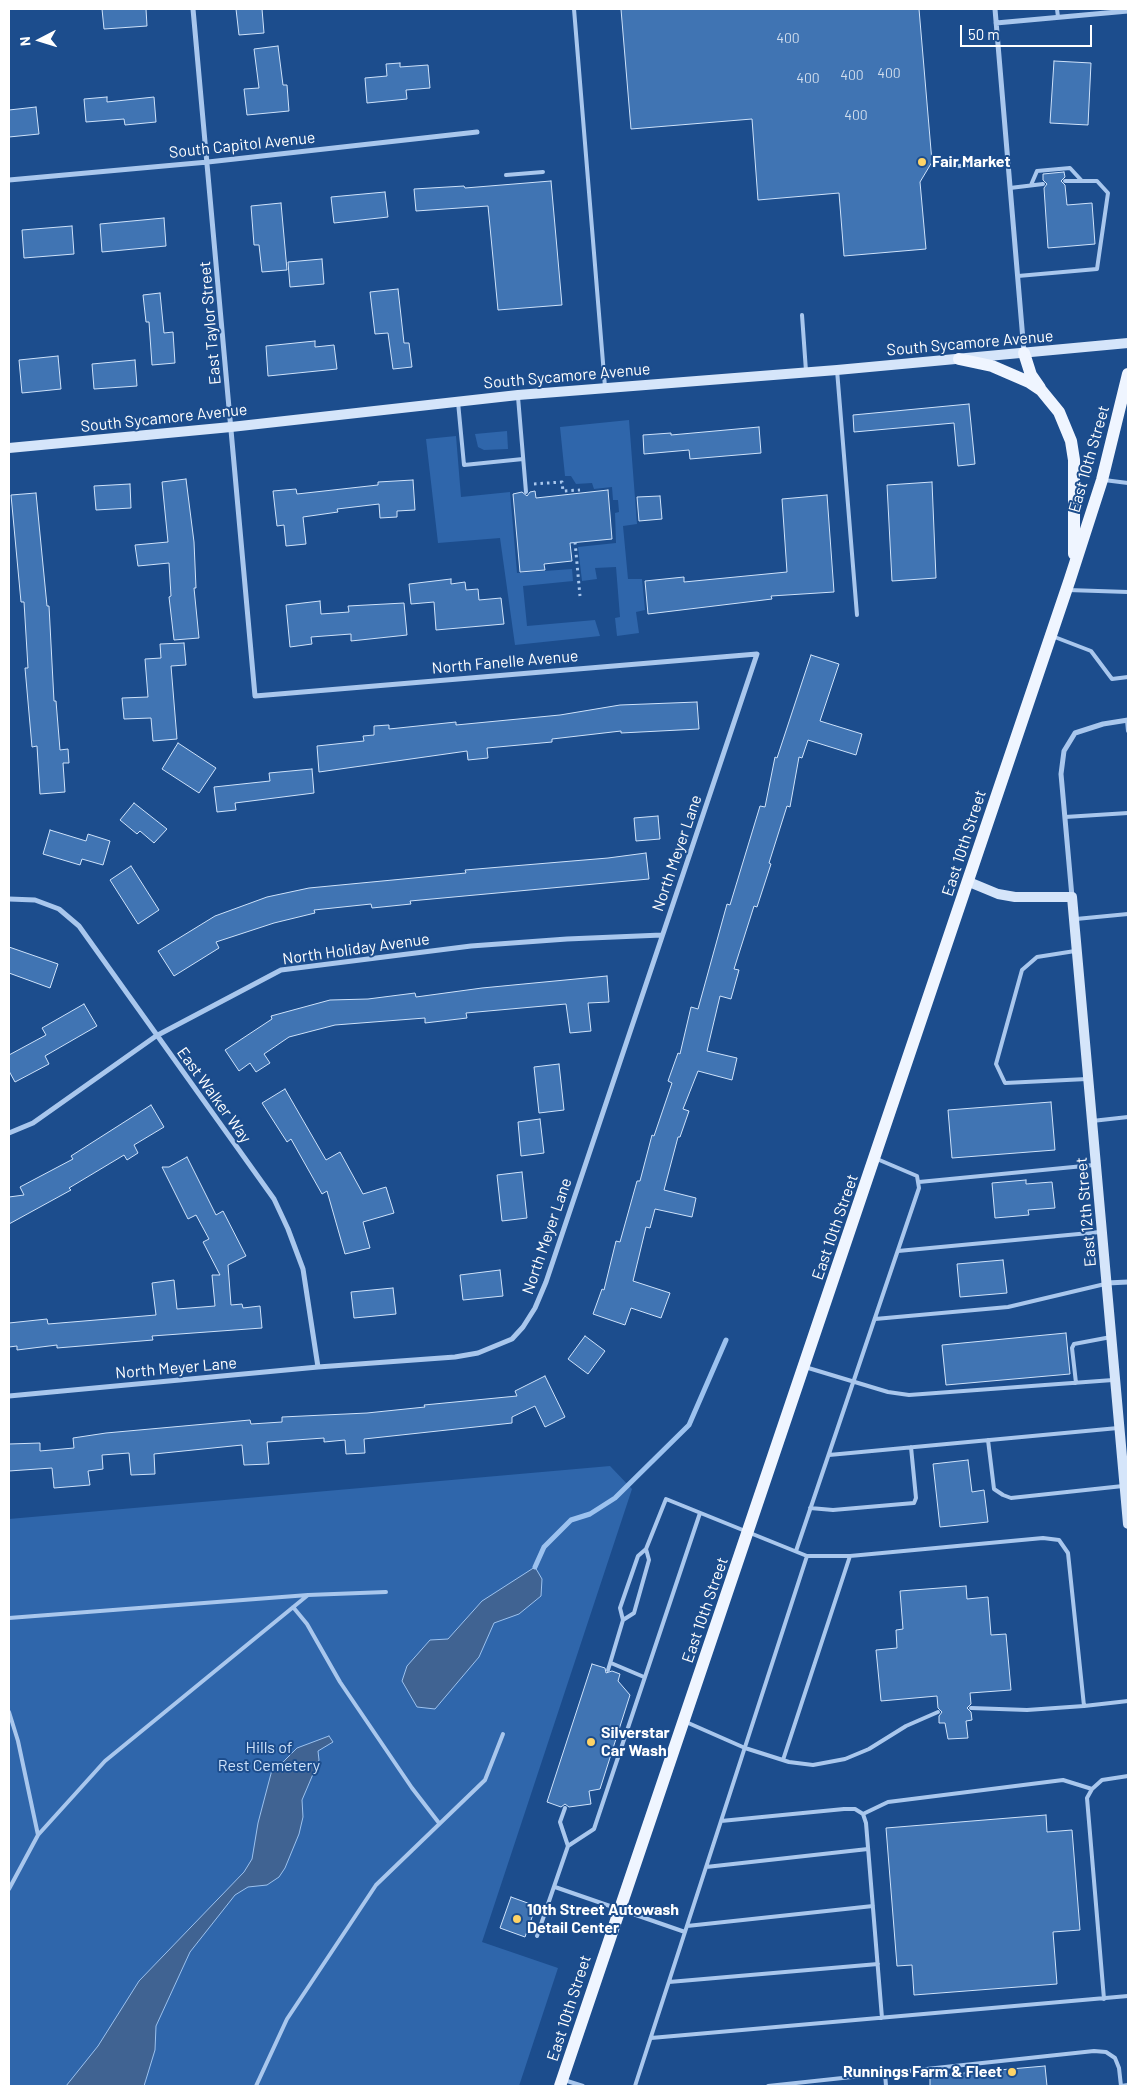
<!DOCTYPE html>
<style>
body{margin:0}
#map{position:relative;width:1137px;height:2095px;overflow:hidden;background:#1c4d8d;font-family:Barlow,sans-serif}
canvas{display:block}
.frame{position:absolute;inset:0;border:10px solid #fff;pointer-events:none}
.north{position:absolute;left:15px;top:15px;width:50px;height:50px;-webkit-text-stroke:4px #1c4d8d;paint-order:stroke;rotate:265deg;font-size:14px;font-weight:700;line-height:20px;text-align:center;color:#fff}
.north::after{content:'';display:block;margin:auto;width:18px;height:22px;background:#fff;clip-path:polygon(50% 0,100% 100%,50% 72%,0 100%)}
.scale{position:absolute;left:960px;top:25px;width:132px;height:22px;box-sizing:border-box;border:2px solid #fff;border-top:0;padding-left:6px;font-size:15px;line-height:18px;white-space:nowrap;color:#fff;-webkit-text-stroke:4px #1c4d8d;paint-order:stroke}
</style>
<div id="map">
<canvas width="1137" height="2095"></canvas>
<div class="frame"></div>
<div class="north">N</div>
<div class="scale">50 m</div>
</div>
<script>
const ctx = document.querySelector('canvas').getContext('2d');
ctx.lineJoin = 'round';
function paint(path, color) {
  ctx.fillStyle = color;
  ctx.fill(path, 'evenodd');
}
function toPath(rows) {
  const path = new Path2D();
  for (const r of rows) {
    path.moveTo(r[0], r[1]);
    for (let i = 2; i < r.length; i += 2) path.lineTo(r[i], r[i + 1]);
  }
  return path;
}
function trace(path, color, width, dash) {
  ctx.strokeStyle = color;
  ctx.lineWidth = width;
  ctx.lineCap = dash ? 'butt' : 'round';
  ctx.setLineDash(dash || []);
  ctx.stroke(path);
}
function write(font, color, halo, rows, align = 'center') {
  ctx.font = font + ' Barlow,sans-serif';
  ctx.lineWidth = 4;
  ctx.setLineDash([]);
  ctx.textBaseline = 'middle';
  ctx.strokeStyle = halo;
  ctx.fillStyle = color;
  for (const [text, x, y, turn = 0] of rows) {
    ctx.save();
    ctx.translate(x, y);
    ctx.rotate((+turn || 0) * Math.PI / 180);
    ctx.textAlign = isNaN(turn) ? turn : align;
    if (halo) ctx.strokeText(text, 0, 0);
    ctx.fillText(text, 0, 0);
    ctx.restore();
  }
}
paint(toPath([
 [629,420,637,524,623,526,628,579,642,579,645,610,636,612,639,633,617,636,615,618,620,617,616,567,595,568,597,579,582,581,578,547,616,543,615,513,619,512,618,500,613,500,612,487,594,489,592,483,576,484,571,476,565,476,560,427],
 [507,431,508,449,484,450,478,447,475,434],
 [456,436,461,497,510,492,517,573,572,569,573,581,523,586,527,626,595,620,600,636,515,645,500,538,438,543,426,439],
 [610,1466,632,1489,482,1942,558,1968,519,2086,9,2086,9,1519]
]), '#2f66ab');
const water = toPath([
 [535,1567,542,1579,541,1596,519,1614,494,1623,479,1657,435,1709,417,1707,402,1681,407,1666,430,1640,448,1639,482,1601,535,1567],
 [329,1736,333,1742,318,1751,319,1760,302,1800,303,1817,299,1834,285,1868,279,1877,267,1885,248,1887,235,1895,190,1952,156,2026,155,2050,144,2086,66,2086,98,2046,139,1981,244,1872,252,1859,258,1823,273,1766,283,1762,297,1748,329,1736]
]);
paint(water, '#406392');
trace(water, '#9cc2ef', 1);
trace(toPath([
 [535,1567,544,1547,571,1520,590,1514,615,1498,689,1425,726,1340]
]), '#9cc2ef', 5);
const building = toPath([
 [102,9,146,9,147,26,104,29,102,9],
 [236,9,262,9,264,33,239,35,236,9],
 [621,9,919,9,932,162,920,182,926,249,844,256,839,193,758,200,752,119,631,129,621,9],
 [278,46,283,85,287,85,289,111,247,115,244,89,259,88,254,49,278,46],
 [1054,61,1091,63,1088,125,1050,123,1054,61],
 [400,63,400,67,428,65,430,88,406,90,407,99,367,103,365,78,387,76,386,64,400,63],
 [107,97,107,102,154,97,156,122,125,125,124,119,86,122,84,99,107,97],
 [36,107,39,134,9,137,9,110,36,107],
 [1064,172,1065,177,1061,181,1065,185,1067,205,1092,203,1095,244,1048,248,1044,188,1047,184,1043,180,1043,174,1064,172],
 [551,181,562,305,498,310,488,206,416,211,414,189,464,186,465,188,551,181],
 [385,192,388,217,334,223,331,197,385,192],
 [281,203,287,270,262,272,259,245,254,245,251,206,281,203],
 [164,218,166,246,102,252,100,224,164,218],
 [72,226,74,254,24,258,22,230,72,226],
 [322,259,324,284,290,287,288,262,322,259],
 [398,289,404,343,409,343,412,367,393,369,388,333,375,334,370,292,398,289],
 [160,293,164,333,173,332,175,363,152,365,149,322,146,322,143,295,160,293],
 [315,341,315,347,334,345,337,369,268,376,266,346,315,341],
 [58,356,61,389,22,393,19,360,58,356],
 [135,360,137,386,94,389,92,364,135,360],
 [969,404,975,464,958,466,954,423,854,432,853,415,969,404],
 [759,427,761,453,690,459,689,450,644,454,643,435,671,433,671,435,759,427],
 [186,479,194,542,196,588,194,588,199,638,174,640,169,597,171,596,169,563,138,566,135,545,168,542,162,482,186,479],
 [413,480,415,510,397,511,397,517,380,518,379,504,337,509,338,512,303,517,306,544,286,546,284,525,277,526,273,491,296,489,297,494,378,485,378,482,413,480],
 [932,482,936,578,892,581,887,485,932,482],
 [130,484,131,508,96,510,94,486,130,484],
 [608,490,612,539,570,543,572,561,544,564,545,570,520,572,513,494,522,492,527,496,530,492,535,491,536,498,608,490],
 [36,493,47,606,49,606,54,701,56,701,60,750,68,749,69,763,63,763,65,792,40,794,37,746,32,747,25,668,28,668,24,602,21,602,11,495,36,493],
 [827,495,834,592,771,596,772,599,648,614,645,581,684,577,684,582,787,572,782,499,827,495],
 [660,496,662,519,639,521,637,497,660,496],
 [451,579,451,584,465,582,466,590,478,589,479,600,501,598,504,624,436,630,434,602,411,604,409,584,451,579],
 [320,601,321,614,349,612,348,606,404,603,407,635,351,641,351,634,311,637,312,644,290,647,286,605,320,601],
 [184,643,186,665,171,666,177,739,153,741,151,718,124,719,122,698,148,697,145,659,161,658,160,644,184,643],
 [811,655,839,664,820,721,862,734,856,755,808,740,802,758,799,757,790,807,787,806,769,863,771,864,757,907,754,906,734,969,739,970,731,999,720,996,707,1051,737,1058,732,1080,698,1071,683,1109,689,1111,680,1137,678,1137,664,1190,696,1198,692,1217,655,1209,650,1228,646,1227,633,1281,670,1293,661,1318,631,1308,625,1325,593,1314,602,1289,604,1290,616,1241,620,1242,637,1181,640,1181,652,1135,654,1136,672,1083,668,1081,678,1053,680,1054,691,1007,698,1009,727,904,730,905,760,806,765,807,775,757,777,758,811,655],
 [697,702,699,729,621,733,621,731,552,739,552,742,487,748,488,758,468,760,467,751,319,772,317,746,364,741,363,736,374,735,374,726,389,725,389,729,456,722,456,725,560,715,620,705,697,702],
 [178,743,216,768,199,793,162,769,178,743],
 [312,769,314,793,235,803,236,810,217,812,214,787,270,781,269,773,312,769],
 [134,803,167,829,154,843,140,831,137,834,120,820,134,803],
 [658,816,660,839,636,841,634,818,658,816],
 [50,830,86,841,88,834,110,841,103,865,82,859,80,865,43,854,50,830],
 [646,853,649,879,410,901,411,904,372,908,371,904,314,910,315,913,274,923,216,942,219,948,174,976,158,951,215,916,267,897,309,888,466,873,465,870,608,858,646,853],
 [131,866,159,910,138,924,110,880,131,866],
 [9,947,58,964,50,988,9,973,9,947],
 [607,976,609,1002,588,1003,591,1031,570,1033,566,1004,466,1013,467,1018,425,1023,425,1018,335,1025,289,1037,264,1054,270,1063,256,1072,250,1063,239,1071,225,1050,272,1019,271,1016,330,1000,368,999,415,993,416,997,482,988,607,976],
 [84,1004,97,1026,45,1056,49,1064,15,1082,9,1071,9,1055,46,1035,42,1028,84,1004],
 [559,1064,564,1110,539,1113,534,1067,559,1064],
 [285,1089,326,1160,340,1152,363,1194,386,1187,394,1213,363,1222,370,1248,345,1254,327,1191,322,1194,291,1139,287,1142,262,1103,285,1089],
 [1051,1102,1055,1150,952,1158,948,1110,1051,1102],
 [151,1105,164,1127,134,1145,138,1153,127,1160,124,1155,69,1188,71,1190,9,1224,9,1197,24,1195,20,1187,73,1159,71,1156,151,1105],
 [540,1119,544,1153,521,1156,518,1122,540,1119],
 [187,1157,216,1215,223,1211,246,1256,228,1265,231,1305,242,1304,243,1308,260,1306,262,1328,152,1336,153,1340,57,1348,57,1345,17,1350,17,1346,9,1347,9,1323,47,1319,48,1324,156,1315,152,1283,174,1280,177,1309,215,1306,212,1275,220,1275,203,1242,209,1239,196,1215,188,1219,162,1167,169,1167,187,1157],
 [522,1172,527,1218,502,1221,497,1175,522,1172],
 [1026,1180,1026,1184,1052,1182,1055,1208,1028,1210,1029,1215,995,1218,992,1183,1026,1180],
 [1003,1260,1007,1293,960,1297,957,1264,1003,1260],
 [500,1270,503,1296,463,1300,460,1275,500,1270],
 [393,1288,396,1314,354,1318,351,1292,393,1288],
 [1066,1333,1070,1374,946,1385,942,1345,1066,1333],
 [585,1336,605,1351,588,1374,568,1359,585,1336],
 [545,1376,565,1417,545,1427,535,1406,512,1417,512,1423,364,1439,365,1453,346,1454,345,1440,324,1442,324,1438,267,1442,269,1464,244,1465,242,1445,154,1454,155,1474,131,1475,129,1453,102,1455,103,1469,88,1471,90,1485,54,1488,52,1468,9,1471,9,1444,40,1443,40,1451,74,1448,73,1438,106,1433,250,1420,251,1424,282,1422,282,1417,367,1413,425,1407,424,1405,517,1396,515,1391,545,1376],
 [968,1460,972,1492,984,1490,988,1522,940,1527,933,1464,968,1460],
 [966,1586,967,1599,988,1597,991,1635,1006,1634,1011,1690,970,1693,971,1704,967,1708,971,1712,972,1720,966,1721,968,1738,948,1739,945,1723,939,1723,939,1716,942,1712,938,1708,937,1696,881,1701,876,1650,897,1648,896,1630,903,1629,900,1591,966,1586],
 [592,1664,605,1668,606,1673,612,1671,620,1674,618,1681,630,1695,600,1789,589,1791,591,1804,569,1807,565,1804,561,1807,547,1802,592,1664],
 [1046,1815,1047,1832,1072,1830,1080,1930,1053,1932,1057,1984,914,1995,912,1965,897,1966,886,1828,1046,1815],
 [511,1897,536,1906,525,1937,500,1928,511,1897],
 [1045,2066,1047,2086,930,2086,930,2076,1045,2066]
]);
paint(building, '#4074b3');
trace(building, '#cee2fa', 1);
trace(toPath([
 [534,484,562,482,563,491,580,490],
 [575,542,580,596]
]), '#a9c7ed', 3, [2.5, 4]);
trace(toPath([
 [574,9,605,387],
 [1057,9,1058,17],
 [959,166,1008,162],
 [506,175,543,172],
 [1031,185,1037,171,1070,168,1082,181],
 [1010,188,1043,184],
 [1018,276,1097,269,1108,193,1097,181,1065,181],
 [802,315,806,371],
 [837,370,857,615],
 [518,397,526,492],
 [458,402,464,465,523,459],
 [1104,480,1128,483],
 [1068,590,1128,592],
 [1052,636,1091,651,1112,679,1128,677],
 [1127,720,1128,731],
 [1065,817,1128,813],
 [1076,919,1128,914],
 [1075,951,1037,957,1022,970,996,1064,1005,1083,1087,1079],
 [1092,1121,1128,1117],
 [919,1182,1094,1165],
 [898,1251,1100,1232],
 [875,1319,1008,1307,1105,1284],
 [805,1367,888,1392,909,1395,1113,1380],
 [1076,1383,1072,1348,1074,1344,1111,1337],
 [988,1440,994,1489,1003,1495,1011,1498,1123,1486],
 [829,1455,1118,1428],
 [810,1508,833,1510,914,1503,916,1498,911,1447],
 [796,1551,919,1188,917,1176,877,1159],
 [293,1607,307,1624,340,1682,412,1788,439,1823],
 [9,1618,308,1595,386,1592],
 [623,1620,634,1613,649,1560,646,1549],
 [611,1663,644,1677],
 [608,1670,623,1620,620,1608,638,1556,646,1549,666,1499,807,1556,850,1556,1043,1538,1059,1540,1068,1553,1084,1706,1128,1701],
 [971,1708,1027,1710,1084,1706],
 [9,1712,18,1741,38,1835],
 [686,1722,745,1748,789,1762,813,1765,845,1759,869,1749,906,1726,938,1712],
 [783,1760,850,1556],
 [565,1808,560,1822,568,1846],
 [863,1814,888,1802,1063,1780,1092,1789],
 [721,1821,844,1809,855,1809,863,1814,866,1823,882,2018],
 [706,1867,868,1849],
 [555,1887,685,1932],
 [9,1889,38,1835,105,1761,308,1595],
 [687,1926,873,1906],
 [537,1936,568,1846,594,1829,700,1513],
 [669,1982,878,1964],
 [1104,1999,1087,1798,1092,1789,1102,1780,1128,1776],
 [651,2038,1128,1996],
 [885,2073,886,2086],
 [564,2080,583,2086],
 [256,2086,287,2019,376,1885,485,1780,503,1734],
 [635,2086,807,1556],
 [768,2086,1094,2051,1106,2052,1115,2058,1119,2068,1121,2086,1128,2085]
]), '#a9c7ed', 4);
trace(toPath([
 [995,9,1024,352],
 [996,23,1128,11],
 [9,180,208,162,477,132],
 [1072,897,1061,774,1064,751,1075,733,1103,724,1128,720],
 [9,899,35,900,59,909,79,926,274,1199,288,1229,303,1269,318,1367],
 [9,1133,33,1123,156,1036,281,970,471,946,567,939,662,935],
 [1107,1283,1128,1282],
 [9,1396,318,1367,455,1357,478,1353,512,1339,523,1327,535,1308,546,1282,757,654,255,696,193,9]
]), '#a9c7ed', 5);
trace(toPath([
 [9,448,231,427,518,395,837,370,1128,343],
 [969,882,998,894,1015,897,1072,897,1128,1524]
]), '#d5e5fa', 10);
trace(toPath([
 [1024,353,1031,375,1040,388],
 [959,359,992,366,1029,382,1041,390,1059,412,1071,441,1074,460,1074,554],
 [560,2086,1070,579,1102,480,1128,374]
]), '#eff5ff', 12);
for (const [x, y, r, color] of [
 [922,162,5,"#fed366"],
 [591,1742,5,"#fed366"],
 [517,1919,5,"#fed366"],
 [1012,2072,5,"#fed366"]
]) {
  const dot = new Path2D();
  dot.arc(x, y, r, 0, 2 * Math.PI);
  ctx.fillStyle = color;
  ctx.fill(dot);
  trace(dot, '#1c4d8d', 2);
}
write('14px', '#cfdcec', null, [
 ["400",788,38],
 ["400",889,73],
 ["400",852,75],
 ["400",808,78],
 ["400",856,115]
]);
write('16px', '#fff', '#1c4d8d', [
 ["South Capitol Avenue",242,145,-6],
 ["East Taylor Street",210,323,-95],
 ["South Sycamore Avenue",970,343,-5],
 ["South Sycamore Avenue",567,376,-5],
 ["South Sycamore Avenue",164,418,-6],
 ["East 10th Street",1089,459,-74],
 ["North Fanelle Avenue",505,662,-5],
 ["East 10th Street",964,843,-72],
 ["North Meyer Lane",677,853,-71],
 ["North Holiday Avenue",356,949,-8],
 ["East Walker Way",214,1095,54],
 ["East 12th Street",1086,1212,-95],
 ["East 10th Street",835,1227,-71],
 ["North Meyer Lane",547,1236,-71],
 ["North Meyer Lane",176,1368,-5],
 ["East 10th Street",705,1610,-71],
 ["East 10th Street",569,2008,-72]
]);
write('bold 16px', '#fff', '#1c4d8d', [
 ["Fair Market",932,162],
 ["Silverstar",601,1733],
 ["Car Wash",601,1751],
 ["10th Street Autowash",527,1910],
 ["Detail Center",527,1928],
 ["Runnings Farm & Fleet",1002,2072,"right"]
], 'left');
write('16px', '#cee2fa', '#1c4d8d', [
 ["Hills of",269,1748],
 ["Rest Cemetery",269,1766]
]);
</script>
